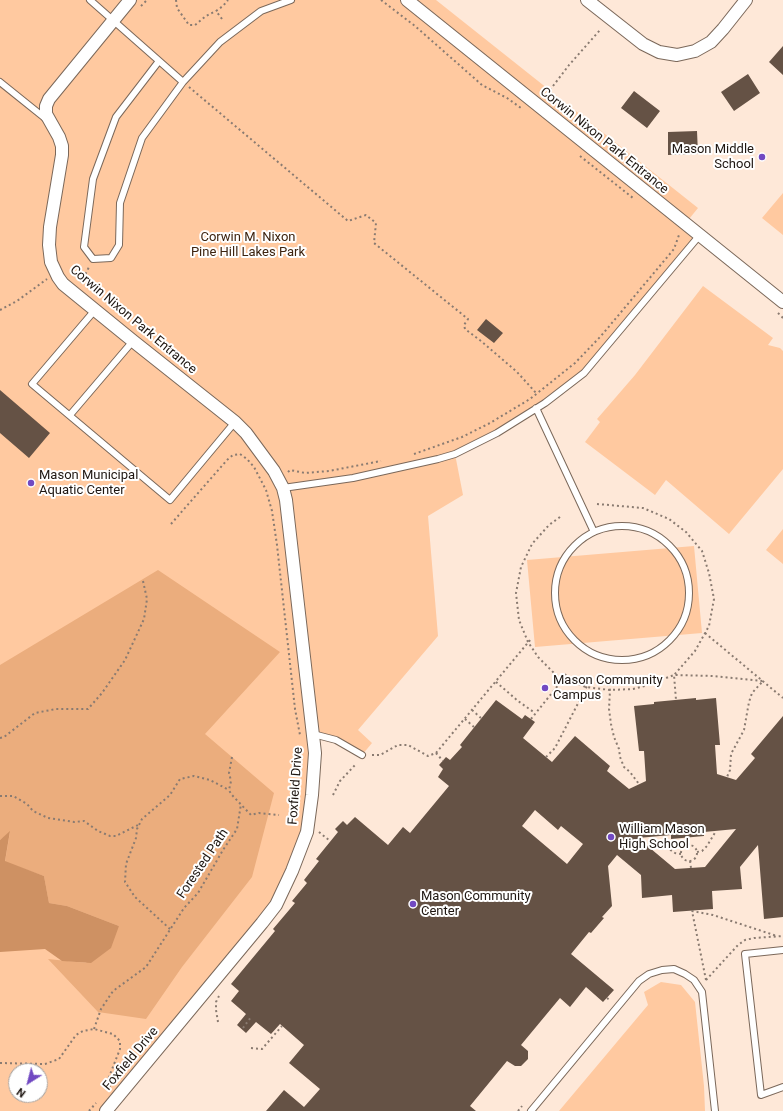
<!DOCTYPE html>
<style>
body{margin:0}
#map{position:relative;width:783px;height:1111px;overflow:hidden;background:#fee8d8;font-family:Roboto,sans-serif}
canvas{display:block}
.north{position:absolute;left:8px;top:1063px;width:40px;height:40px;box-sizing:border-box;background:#fff;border:1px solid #a5a2a0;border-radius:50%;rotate:216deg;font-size:11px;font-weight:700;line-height:16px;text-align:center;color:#1e1611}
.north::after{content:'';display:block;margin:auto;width:14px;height:18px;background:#7149c2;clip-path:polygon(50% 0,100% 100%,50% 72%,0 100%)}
</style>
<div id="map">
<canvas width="783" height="1111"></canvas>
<div class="north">N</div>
</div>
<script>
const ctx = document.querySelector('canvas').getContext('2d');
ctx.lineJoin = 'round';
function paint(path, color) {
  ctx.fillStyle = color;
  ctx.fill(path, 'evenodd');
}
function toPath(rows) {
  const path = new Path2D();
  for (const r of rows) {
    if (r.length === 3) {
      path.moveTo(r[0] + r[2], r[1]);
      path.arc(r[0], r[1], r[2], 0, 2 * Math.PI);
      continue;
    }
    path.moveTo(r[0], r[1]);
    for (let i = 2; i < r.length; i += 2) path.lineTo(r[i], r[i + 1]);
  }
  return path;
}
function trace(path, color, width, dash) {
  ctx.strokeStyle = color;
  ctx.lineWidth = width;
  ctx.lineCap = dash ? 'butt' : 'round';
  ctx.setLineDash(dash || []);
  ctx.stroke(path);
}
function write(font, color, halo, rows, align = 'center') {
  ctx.font = font + ' Roboto,sans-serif';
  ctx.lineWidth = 4;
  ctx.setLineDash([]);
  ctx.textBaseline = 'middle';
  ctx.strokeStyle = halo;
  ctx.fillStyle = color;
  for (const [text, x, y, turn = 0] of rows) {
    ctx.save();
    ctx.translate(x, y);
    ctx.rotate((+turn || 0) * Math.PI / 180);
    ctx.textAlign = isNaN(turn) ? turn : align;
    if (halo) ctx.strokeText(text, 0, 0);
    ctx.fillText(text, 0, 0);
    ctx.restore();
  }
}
paint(toPath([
 [0,0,436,0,698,208,685,224,699,236,584,373,545,403,455,454,463,495,428,516,438,636,358,730,372,743,362,755,336,740,313,734,307,832,276,905,106,1111,0,1111],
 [16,1071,40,1071,40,1095,16,1095],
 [783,193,783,235,762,218],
 [703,286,773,338,768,345,780,348,783,351,783,469,729,534,666,480,655,495,585,442,600,422,597,419,635,375],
 [783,529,783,564,766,550],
 [694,546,702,633,535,647,527,560],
 [661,982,681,985,695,1002,704,1086,705,1111,559,1111,648,1005,644,992]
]), '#ffc9a0');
paint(toPath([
 [158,570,280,652,205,734,274,793,252,877,182,967,146,1019,98,1012,48,959,86,963,119,926,67,906,49,903,44,876,5,862,10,832,0,840,0,665]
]), '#ebad7d');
paint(toPath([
 [10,831,5,861,44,876,49,903,67,906,119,926,111,948,91,963,62,961,45,949,0,952,0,840]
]), '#ce9163');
paint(toPath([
 [783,46,783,75,769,62],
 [748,74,760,93,734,111,721,92],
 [634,91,660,111,647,128,621,108],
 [697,131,698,154,668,155,668,132],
 [486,319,503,333,494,343,477,330],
 [0,390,50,433,29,458,0,433],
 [696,698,696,700,716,698,720,745,715,745,717,774,736,780,755,758,751,754,783,716,783,917,764,919,758,845,740,867,742,889,712,891,713,909,673,912,672,895,642,898,641,875,617,855,608,866,612,906,602,917,604,918,591,933,589,932,571,954,614,990,603,1002,586,987,570,1007,560,998,521,1045,528,1051,528,1059,521,1066,515,1066,507,1061,470,1106,476,1111,266,1111,284,1090,304,1107,320,1089,289,1063,304,1045,280,1024,271,1034,256,1022,246,1033,237,1025,246,1014,231,1001,239,991,231,984,275,931,273,929,295,903,292,901,307,883,304,880,319,861,316,859,338,832,335,829,343,821,347,825,355,817,388,845,403,827,410,833,449,786,438,777,443,769,439,765,446,757,450,760,462,747,460,745,496,700,522,719,525,715,535,722,523,738,552,762,575,736,610,766,607,771,629,789,646,781,644,751,639,751,634,706,654,704,654,702],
 [535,810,558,830,561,826,583,844,567,864,522,826],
 [736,829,705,867,675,869,638,838,671,835,671,839,704,836,704,832]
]), '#655245');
const service = toPath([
 [90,0,183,82,220,42,261,11,291,0],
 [159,61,116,117,93,179,84,247,93,259,111,258,119,245,120,203,142,138,183,82],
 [0,82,46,119],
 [95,310,32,384,170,500,235,422],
 [536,408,594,532],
 [70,415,133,341],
 [283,488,353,478,438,459,455,454,497,433,545,403,584,373,699,236],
 [622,593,67],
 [313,734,336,740,362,755],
 [783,950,745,954,761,1095,783,1087],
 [531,1111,639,981,649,974,662,970,674,969,685,974,694,980,702,992,715,1111]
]);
const minor = toPath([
 [407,0,783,302],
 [587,0,643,44,659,52,677,55,695,51,711,42,723,29,746,0],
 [106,1111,262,923,276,905,292,871,307,832,312,795,315,753,286,500,283,488,274,471,246,433,235,422,133,341,63,284,58,277,51,262,49,245,50,227,62,155,62,146,59,137,46,114,46,106,49,99,130,0]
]);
trace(service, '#7b685a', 8);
trace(minor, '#7b685a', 14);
trace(toPath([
 [176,0,177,8,189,25,195,25,206,16,216,11],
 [381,0,415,26,482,85,507,98,521,108],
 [141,6,147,0],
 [222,19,216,11,223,6,228,0],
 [189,87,348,221,366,215,376,223,374,243,468,319,464,325,465,329,481,341,517,372,537,394],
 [550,90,569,65,600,30],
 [580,156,633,198],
 [81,283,89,267],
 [0,310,17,301,47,279],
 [778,313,783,318],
 [414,454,462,437,490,423,530,399,575,363,601,336,674,249,679,235],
 [288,472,290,470,305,473,329,471,381,461],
 [597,504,643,508,669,519,686,532,702,551,709,573,714,599,709,626,695,651,674,675,676,700],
 [560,517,549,525,532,544,521,567,516,593,519,620,528,642,538,657,556,675,586,687,610,690,633,689,645,686,674,675,713,676,763,681,752,693,749,702,744,730,731,754,730,770,727,777],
 [171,524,227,460,233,455,240,454,247,459,254,467,266,490,272,511,277,545,295,709,300,735],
 [705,633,783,698],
 [496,682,518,701,535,713],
 [608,684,610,690,609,709,611,724,614,737,619,749,620,757,624,767,630,772,639,784],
 [472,710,481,718],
 [465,719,474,727],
 [531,719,556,688,566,674],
 [0,738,4,737,35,713,56,709,88,709,102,693,125,660,144,619,147,599,143,581],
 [436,753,443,761],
 [372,755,380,755,398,745,408,745,428,756,436,753,531,639],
 [232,757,229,773,231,781,229,790,231,794,251,815,259,813,279,815],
 [546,757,555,748,589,682],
 [333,795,340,781,356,764],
 [0,796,13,796,27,804,33,811,48,818,74,822,84,821,98,831,110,836,116,836,138,825],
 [319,832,330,841],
 [688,838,689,845],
 [689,853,8],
 [648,846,653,843,660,843,675,853,681,854],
 [697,852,702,851,707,846,716,831],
 [690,861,691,868],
 [170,929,135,897,125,882,126,864,136,838,137,829,142,819,170,795,180,779,194,776,210,780,229,790],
 [706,980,692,911,713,915,777,936],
 [706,980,738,945,745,940,754,938,783,936],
 [607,998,611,1001],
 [218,1022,216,1010,216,1002,219,996],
 [243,1028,251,1017],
 [94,1029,101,1009,113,991,146,967,184,908,198,893,223,850,237,829,241,804],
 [251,1048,262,1049,282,1026],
 [0,1063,45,1064,59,1059,76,1035,83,1031,94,1029,113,1034,120,1041,120,1049,109,1077,108,1082,110,1087],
 [89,1111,96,1103],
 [518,1111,522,1106]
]), '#8a7b71', 2, [2, 3]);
trace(service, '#fff', 6);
trace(minor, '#fff', 12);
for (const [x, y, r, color] of [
 [762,157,4,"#7149c2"],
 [31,483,4,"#7149c2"],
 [545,688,4,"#7149c2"],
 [611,837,4,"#7149c2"],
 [413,904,4,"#7149c2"]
]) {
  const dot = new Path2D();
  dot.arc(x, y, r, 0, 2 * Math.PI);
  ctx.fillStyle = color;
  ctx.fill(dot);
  trace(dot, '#fff', 1.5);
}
write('13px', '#1e1611', '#fff', [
 ["Corwin Nixon Park Entrance",604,141,39],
 ["Corwin Nixon Park Entrance",133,320,40],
 ["Foxfield Drive",296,786,-86],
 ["Forested Path",203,864,-56],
 ["Foxfield Drive",131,1059,-50]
]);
write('13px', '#1e1611', '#fff', [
 ["Mason Middle",754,150,"right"],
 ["School",754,165,"right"],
 ["Mason Municipal",39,476],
 ["Aquatic Center",39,491],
 ["Mason Community",553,681],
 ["Campus",553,696],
 ["William Mason",619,830],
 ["High School",619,845],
 ["Mason Community",421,897],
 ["Center",421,912]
], 'left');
write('13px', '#3d230f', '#fff', [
 ["Corwin M. Nixon",248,238],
 ["Pine Hill Lakes Park",248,253]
]);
</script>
